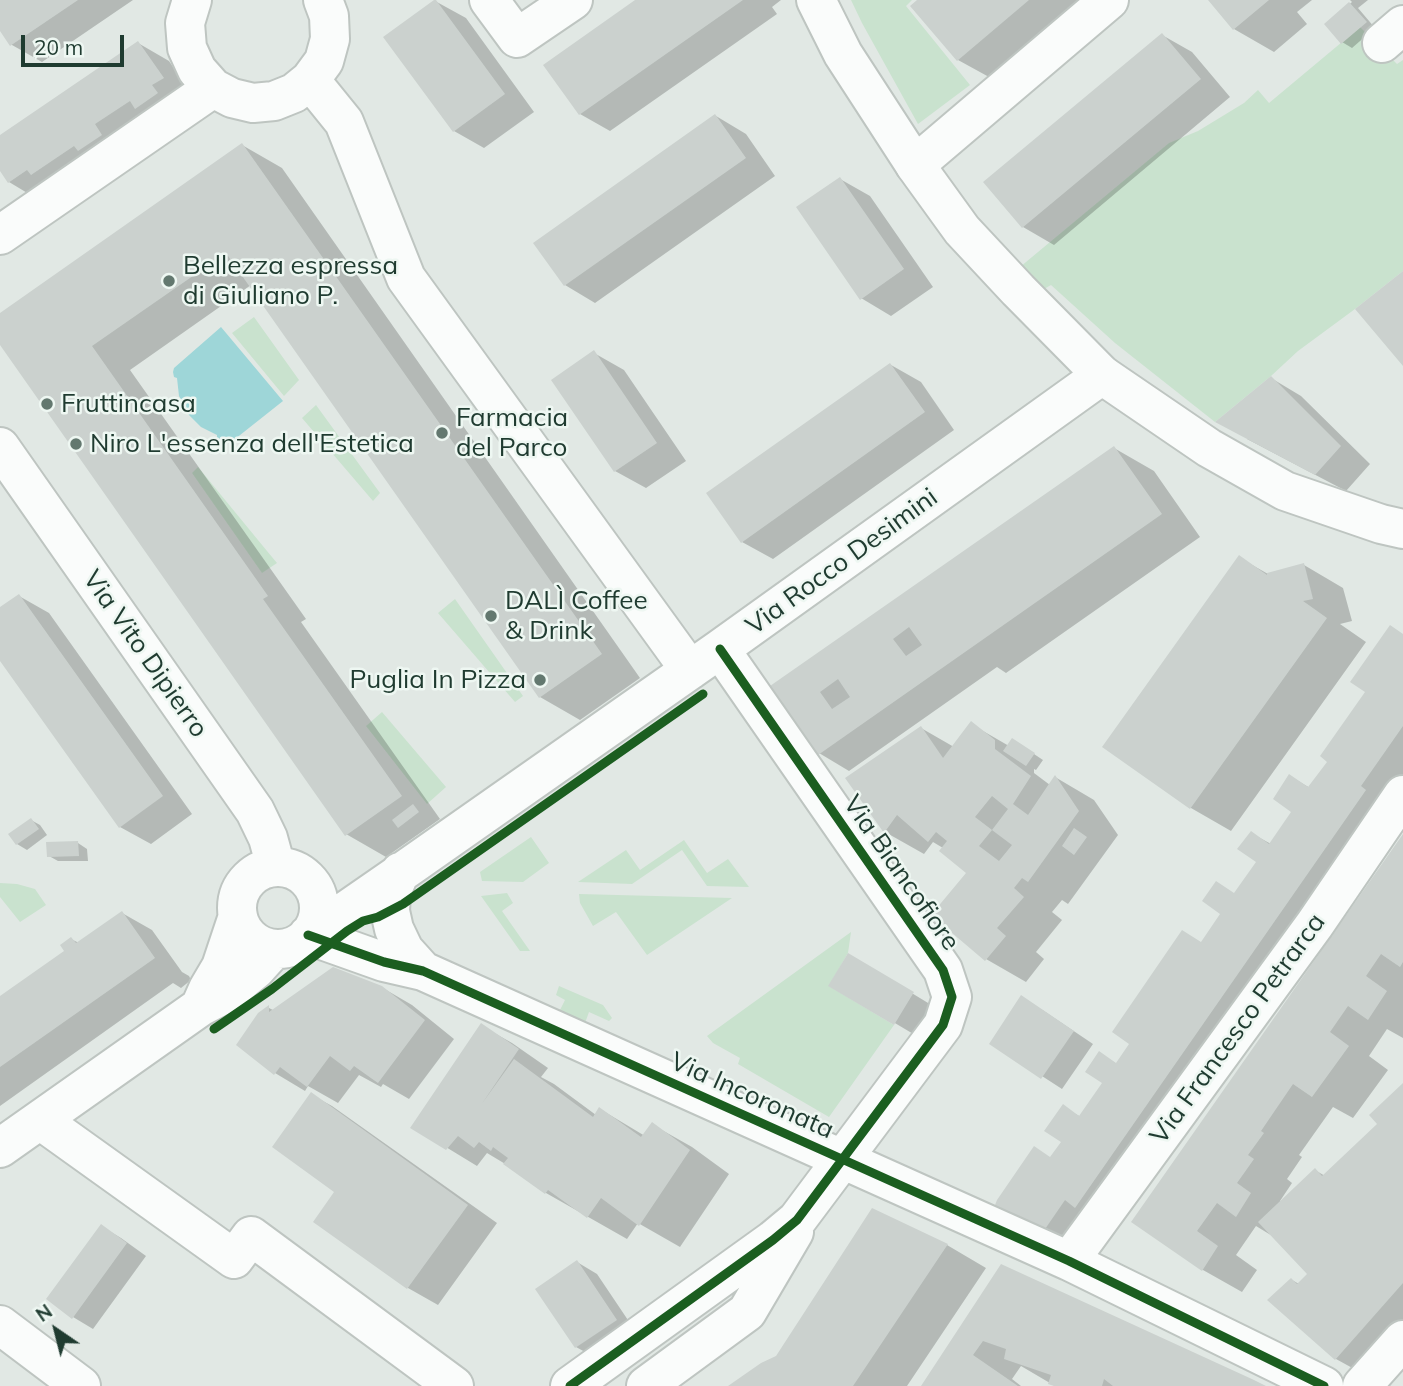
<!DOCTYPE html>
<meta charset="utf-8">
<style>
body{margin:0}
#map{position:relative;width:1403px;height:1386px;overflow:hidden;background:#e1e8e4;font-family:Mulish,sans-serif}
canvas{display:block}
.north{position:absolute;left:21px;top:1295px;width:70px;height:70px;-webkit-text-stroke:5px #eef7f2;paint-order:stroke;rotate:325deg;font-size:19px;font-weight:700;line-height:28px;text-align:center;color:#1f3b30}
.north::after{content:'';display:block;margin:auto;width:24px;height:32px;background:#1f3b30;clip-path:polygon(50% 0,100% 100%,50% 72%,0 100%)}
.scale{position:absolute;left:21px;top:35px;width:103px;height:32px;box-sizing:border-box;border:4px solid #1f3b30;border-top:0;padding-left:9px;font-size:21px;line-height:24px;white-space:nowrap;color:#1f3b30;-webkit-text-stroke:5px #eef7f2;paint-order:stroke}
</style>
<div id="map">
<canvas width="1403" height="1386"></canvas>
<div class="north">N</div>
<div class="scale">20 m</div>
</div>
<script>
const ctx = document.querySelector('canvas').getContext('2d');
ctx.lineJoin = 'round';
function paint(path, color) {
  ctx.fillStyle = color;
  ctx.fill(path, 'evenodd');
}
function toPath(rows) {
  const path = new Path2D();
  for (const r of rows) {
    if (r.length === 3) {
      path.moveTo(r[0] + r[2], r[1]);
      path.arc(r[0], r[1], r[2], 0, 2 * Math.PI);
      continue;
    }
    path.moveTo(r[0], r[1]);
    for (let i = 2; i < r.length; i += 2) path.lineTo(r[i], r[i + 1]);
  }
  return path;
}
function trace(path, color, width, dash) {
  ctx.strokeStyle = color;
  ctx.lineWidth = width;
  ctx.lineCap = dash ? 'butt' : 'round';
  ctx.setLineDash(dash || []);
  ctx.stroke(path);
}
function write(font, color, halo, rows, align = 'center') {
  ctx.font = font + ' Mulish,sans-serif';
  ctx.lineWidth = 5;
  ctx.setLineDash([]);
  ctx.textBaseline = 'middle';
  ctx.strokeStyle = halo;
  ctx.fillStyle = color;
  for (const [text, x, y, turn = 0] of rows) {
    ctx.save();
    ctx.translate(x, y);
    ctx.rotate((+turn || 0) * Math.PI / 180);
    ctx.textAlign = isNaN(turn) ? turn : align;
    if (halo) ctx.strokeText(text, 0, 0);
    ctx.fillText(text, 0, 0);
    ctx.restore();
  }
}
paint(toPath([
 [851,0,912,0,906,6,970,85,918,124,862,23],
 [1360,27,1397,64,1403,60,1403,271,1355,309,1298,351,1271,376,1215,422,1115,343,1051,285,1044,289,1020,267,1169,143,1198,131,1244,103,1258,90,1269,103],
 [254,317,299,380,284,396,232,333],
 [316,405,380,493,373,501,302,418],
 [198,467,267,551,277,563,262,573,192,473],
 [455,599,523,696,515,702,438,613],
 [382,712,446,787,427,804,366,726],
 [531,837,549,863,523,882,482,881,480,872],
 [684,840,707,873,728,859,749,887,707,886,682,850,632,884,578,882,626,850,640,870],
 [0,883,17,884,35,889,46,905,20,922,0,897],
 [507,893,513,903,502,911,530,951,520,951,481,896],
 [579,894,732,898,647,955,616,912,593,926,580,903],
 [851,932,848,953,829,986,894,1025,829,1117,738,1064,740,1058,713,1043,707,1036],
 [559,986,603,1005,612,1018,609,1021,589,1012,585,1023,560,1010,565,1000,556,995]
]), '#c9e2ce');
paint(toPath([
 [221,327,283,401,230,443,217,438,217,435,201,427,189,415,179,396,177,378,174,377,173,372,174,368]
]), '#9ed6d8');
paint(toPath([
 [0,0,133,0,42,62,12,45,0,28],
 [638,0,781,0,772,7,777,14,610,131,580,114],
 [920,0,1079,0,989,77,958,60],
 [1210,0,1312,0,1297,12,1307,24,1274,52,1234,29],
 [1350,0,1368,0,1358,8,1375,28,1352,48,1342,42,1326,24,1352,2],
 [435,1,466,18,534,112,484,148,454,131],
 [1162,35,1192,52,1230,97,1054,245,1023,227,986,182],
 [138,43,169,61,193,96,39,200,9,182,0,168,0,137],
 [716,116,746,134,775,176,595,303,565,285],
 [242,145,282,168,640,678,580,720,540,697,251,285,130,370,306,619,301,622,440,819,386,857,346,834,0,342,0,315],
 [840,179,870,196,933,287,891,316,861,298],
 [594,353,624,370,686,461,646,488,615,471],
 [891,365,921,382,954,430,773,559,742,542],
 [1271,378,1301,396,1370,464,1346,491,1247,439],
 [1114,448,1154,471,1200,537,1006,673,997,667,849,771,819,753,773,687],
 [1240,558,1268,574,1304,565,1343,588,1352,621,1340,624,1366,642,1231,831,1191,808,1105,747],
 [19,596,49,613,192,814,151,844,120,827,0,658,0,609],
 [1403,634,1403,805,1083,1254,1034,1232,1051,1159,1063,1142,1063,1107,1081,1117,1104,1083,1099,1053,1117,1064,1258,862,1251,833,1271,844,1294,811,1290,776,1310,788,1329,761,1367,692],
 [971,724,1009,746,1022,746,1043,760,1036,770,1034,769,1034,773,1050,785,1055,777,1094,800,1118,835,1068,904,1062,900,1052,912,1062,920,1036,952,1044,959,1026,982,986,959,968,873,943,848,933,842,924,854,885,832,921,728,954,747],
 [31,820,40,825,47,835,27,850,17,844,10,834],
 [1403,837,1403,1038,1387,1029,1369,1056,1388,1070,1353,1118,1333,1107,1299,1155,1302,1157,1287,1179,1292,1183,1280,1201,1281,1202,1315,1170,1325,1176,1380,1124,1403,1085,1403,1350,1376,1381,1336,1359,1270,1300,1292,1280,1299,1284,1310,1274,1274,1237,1256,1226,1236,1255,1257,1270,1242,1292,1203,1270,1133,1221],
 [78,843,87,849,88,861,58,861,49,856],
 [122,913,152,930,182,972,189,976,191,980,181,988,173,983,0,1106,0,999,67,951,71,939,79,943],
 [869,967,933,1006,915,1035,831,985],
 [381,987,412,1005,454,1039,409,1099,383,1084,381,1087,359,1075,338,1103,308,1086,305,1091,275,1073,259,1015,269,1008,275,1011],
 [1041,1009,1093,1044,1062,1089,991,1043],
 [482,1026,512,1043,548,1068,541,1077,554,1084,596,1115,600,1109,645,1136,653,1125,692,1147,729,1174,680,1247,638,1223,627,1239,546,1193,512,1168,487,1153,477,1166,413,1127],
 [312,1095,332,1106,404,1157,497,1223,438,1305,408,1288,337,1191],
 [101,1226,121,1238,146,1256,93,1329,73,1317],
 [947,1245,986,1268,907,1386,731,1386],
 [577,1262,597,1274,636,1332,596,1358,576,1347],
 [1002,1266,1262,1386,1055,1386,1021,1366,1012,1379,1021,1386,923,1386]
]), '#0003');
paint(toPath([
 [0,0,78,0,10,46,0,31],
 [434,0,436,0,505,94,453,132,383,37],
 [635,0,743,0,579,115,543,65],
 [917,0,1029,0,957,61,910,6],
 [1208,0,1269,0,1233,30],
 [1349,2,1367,22,1341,44,1324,24],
 [1162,33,1201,79,1022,228,983,182],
 [138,41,164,78,152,85,158,93,135,109,130,101,95,124,102,135,78,151,74,146,31,175,27,170,8,183,0,171,0,135],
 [715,114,746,158,564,286,533,243],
 [242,143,602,654,539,698,226,253,92,346,268,596,263,599,402,796,345,836,0,345,0,313],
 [840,177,904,269,860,300,796,207],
 [1403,271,1403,366,1355,309],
 [594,350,657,443,614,472,551,380],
 [890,363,925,412,741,543,706,493],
 [1271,376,1341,446,1315,475,1215,422],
 [1114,446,1162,514,818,755,770,686],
 [909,627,922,645,906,656,893,639],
 [838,679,850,697,832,709,820,692],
 [1239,555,1267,575,1267,573,1304,563,1313,599,1303,601,1327,618,1190,809,1102,747],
 [19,594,163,796,119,828,0,661,0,607],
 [1390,625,1403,634,1403,726,1361,786,1366,790,1075,1208,1065,1200,1043,1232,993,1210,997,1200,1034,1146,1050,1157,1061,1142,1044,1131,1063,1104,1079,1116,1102,1083,1085,1072,1099,1051,1116,1063,1129,1044,1112,1032,1182,930,1201,942,1220,914,1202,901,1216,881,1234,893,1256,862,1237,849,1251,831,1269,844,1291,812,1273,799,1289,774,1308,787,1327,762,1320,756,1365,692,1350,682],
 [971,721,995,740,995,749,1031,776,1013,804,1028,815,1055,775,1079,811,1028,882,1022,878,1014,888,1024,897,997,928,1006,936,985,961,931,915,966,873,939,851,947,841,936,832,928,842,897,815,884,833,845,778,921,726,943,758],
 [992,796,1008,809,992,830,975,817],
 [992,830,1012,845,999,861,979,846],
 [1012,738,1035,753,1026,766,1003,751],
 [413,804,419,812,398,828,392,820],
 [31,818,39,829,16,845,8,834],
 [1074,828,1087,837,1074,855,1062,846],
 [1403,834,1403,962,1400,967,1381,954,1366,976,1387,991,1368,1020,1348,1006,1330,1032,1349,1046,1312,1097,1293,1084,1261,1131,1264,1133,1248,1155,1254,1159,1237,1183,1251,1193,1236,1217,1217,1203,1197,1231,1218,1246,1202,1271,1131,1222],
 [78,841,79,856,47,857,46,842],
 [122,911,155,958,0,1067,0,996,64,951,60,945,71,937,76,943],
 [848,953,914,992,894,1025,828,986],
 [333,967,382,986,425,1020,378,1083,354,1066,350,1071,330,1056,307,1087,280,1067,274,1075,236,1045,258,1013,269,1005,269,1012],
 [1021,995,1074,1031,1041,1079,989,1044],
 [481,1023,519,1049,481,1105,514,1059,593,1117,599,1107,641,1137,652,1122,690,1150,639,1226,601,1198,587,1218,548,1190,545,1194,503,1164,508,1158,493,1147,491,1151,479,1142,474,1148,458,1136,446,1150,410,1128],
 [1403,1083,1403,1283,1335,1360,1267,1300,1291,1278,1297,1284,1307,1274,1258,1222,1315,1168,1322,1176,1377,1124,1369,1115],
 [311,1092,468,1205,407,1289,313,1222,334,1192,272,1147],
 [872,1208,948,1244,853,1386,728,1386,761,1363,776,1356],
 [101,1224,127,1243,72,1319,46,1299],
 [577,1260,617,1320,575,1348,535,1289],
 [1001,1264,1254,1380,1266,1386,1113,1386,1104,1379,1102,1386,1054,1386,1048,1384,1051,1375,1004,1359,1006,1349,983,1341,973,1355,1018,1386,921,1386]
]), '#cbd1ce');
const minor = toPath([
 [192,0,185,23,187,48,197,70,213,88,232,98,253,103,274,101,294,93,310,80,324,61,330,39,329,16,323,0],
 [489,0,517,38,573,0],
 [1382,43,1403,25],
 [310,80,344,122,406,278,690,670],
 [915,165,1109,0],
 [0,235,213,88],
 [0,447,255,811,268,838,276,867],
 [278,908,41],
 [400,872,391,893,390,911,394,929,404,950,423,971],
 [317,922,344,912,409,867,720,649,1102,375],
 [308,935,384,962,423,971,1069,1261,1324,1386],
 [200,1007,208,989,221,967,238,916],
 [40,1120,234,1259,251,1236,454,1386],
 [0,1148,200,1007,227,993,256,969,274,949],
 [1069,1261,1315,924,1403,795],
 [0,1325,81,1386],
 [570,1386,773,1240,797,1220,943,1025,952,997,943,970,720,649],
 [646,1386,747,1312,794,1232],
 [1362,1386,1403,1340]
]);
const tertiary = toPath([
 [816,0,843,54,915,165,962,230,1018,290,1102,375,1209,448,1285,491,1381,524,1403,529]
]);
trace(minor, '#bec5c1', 42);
trace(tertiary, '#bec5c1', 42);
trace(minor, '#fafcfb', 38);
trace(tertiary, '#fafcfb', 38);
trace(toPath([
 [308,935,384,962,423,971,1069,1261,1324,1386],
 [214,1029,272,989,347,931,363,921,378,917,403,904,703,694],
 [570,1386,773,1240,797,1220,943,1025,952,997,943,970,720,649]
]), '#1b5e20', 9);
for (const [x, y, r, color] of [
 [169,281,7,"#63786f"],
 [47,404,7,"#63786f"],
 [442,433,7,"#63786f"],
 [76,444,7,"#63786f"],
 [491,616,7,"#63786f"],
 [540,680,7,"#63786f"]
]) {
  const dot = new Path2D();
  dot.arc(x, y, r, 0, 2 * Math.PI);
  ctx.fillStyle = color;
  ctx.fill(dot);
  trace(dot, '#eef7f2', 2.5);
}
write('26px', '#1f3b30', '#eef7f2', [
 ["Bellezza espressa",183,266],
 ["di Giuliano P.",183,296],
 ["Fruttincasa",61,404],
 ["Farmacia",456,418],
 ["del Parco",456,448],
 ["Niro L'essenza dell'Estetica",90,444],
 ["DALÌ Coffee",505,601],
 ["& Drink",505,631],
 ["Puglia In Pizza",526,680,"right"]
], 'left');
write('26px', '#1f3b30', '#eef7f2', [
 ["Via Rocco Desimini",842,562,-36],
 ["Via Vito Dipierro",145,654,55],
 ["Via Biancofiore",901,873,55],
 ["Via Francesco Petrarca",1238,1029,-54],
 ["Via Incoronata",752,1096,24]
]);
</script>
